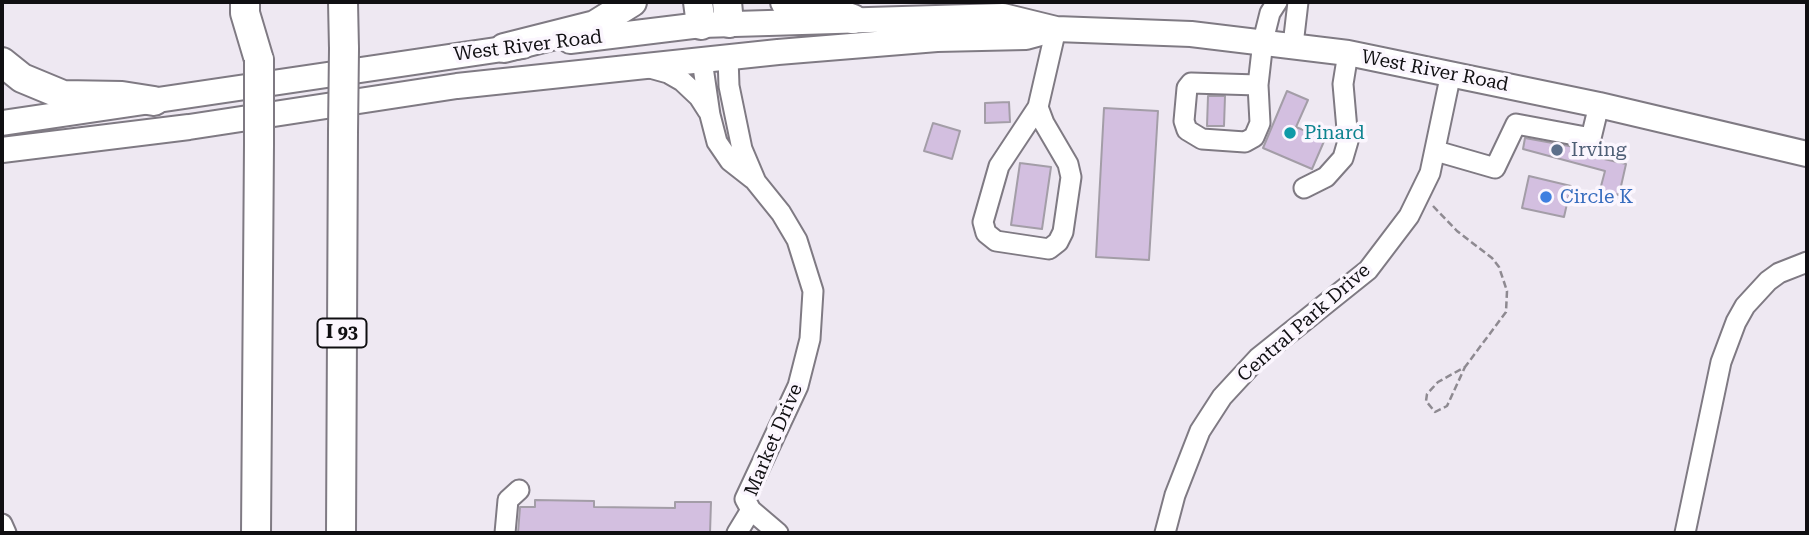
<!DOCTYPE html>
<style>
body{margin:0}
#map{position:relative;width:1809px;height:535px;overflow:hidden;background:#eee8f2;font-family:"Roboto Serif",serif}
canvas{display:block}
.frame{position:absolute;inset:0;border:4px solid #100f12;pointer-events:none}
</style>
<div id="map">
<canvas width="1809" height="535"></canvas>
<div class="frame"></div>
</div>
<script>
const ctx = document.querySelector('canvas').getContext('2d');
ctx.lineJoin = 'round';
function paint(path, color) {
  ctx.fillStyle = color;
  ctx.fill(path, 'evenodd');
}
function toPath(rows) {
  const path = new Path2D();
  for (const r of rows) {
    path.moveTo(r[0], r[1]);
    for (let i = 2; i < r.length; i += 2) path.lineTo(r[i], r[i + 1]);
  }
  return path;
}
function trace(path, color, width, dash) {
  ctx.strokeStyle = color;
  ctx.lineWidth = width;
  ctx.lineCap = dash ? 'butt' : 'round';
  ctx.setLineDash(dash || []);
  ctx.stroke(path);
}
function write(font, color, halo, rows, align = 'center') {
  ctx.font = font + ' "Roboto Serif",serif';
  ctx.lineWidth = 7;
  ctx.setLineDash([]);
  ctx.textBaseline = 'middle';
  ctx.strokeStyle = halo;
  ctx.fillStyle = color;
  for (const [text, x, y, turn = 0] of rows) {
    ctx.save();
    ctx.translate(x, y);
    ctx.rotate((+turn || 0) * Math.PI / 180);
    ctx.textAlign = isNaN(turn) ? turn : align;
    if (halo) ctx.strokeText(text, 0, 0);
    ctx.fillText(text, 0, 0);
    ctx.restore();
  }
}
const building = toPath([
 [1287,91,1308,100,1296,127,1325,139,1312,169,1263,148,1287,91],
 [1208,96,1225,96,1224,126,1207,126,1208,96],
 [1009,102,1010,122,985,123,985,103,1009,102],
 [1104,108,1158,111,1149,260,1096,257,1104,108],
 [933,123,960,131,952,159,924,151,933,123],
 [1525,138,1580,148,1592,151,1591,156,1626,164,1619,195,1600,190,1605,171,1523,149,1525,138],
 [1020,163,1051,167,1042,229,1011,225,1020,163],
 [1529,176,1571,186,1564,217,1522,208,1529,176],
 [535,500,594,501,594,507,675,508,675,502,711,502,710,533,518,533,520,507,535,507,535,500]
]);
paint(building, '#d3bfe0');
trace(building, '#a39da7', 2);
const minor = toPath([
 [1293,45,1298,2],
 [728,57,729,86,742,149,756,182,781,213,797,240,813,291,810,339,798,386,745,499,751,510,778,533],
 [702,60,710,115,717,142,730,161,753,179],
 [650,68,668,73,682,81,699,97,708,111],
 [1258,85,1191,83,1187,88,1184,121,1187,130,1202,139,1245,142,1254,137,1260,123,1258,85,1263,41,1270,13,1277,2],
 [1038,107,999,166,983,222,986,233,996,241,1049,249,1058,242,1063,232,1071,177,1068,164,1044,123,1038,107,1056,29],
 [1436,151,1495,168,1516,124,1591,138,1599,105],
 [1304,188,1326,177,1343,158,1348,141,1343,84,1348,53],
 [2,524,6,533],
 [505,533,508,500,519,490],
 [737,533,751,510],
 [1165,533,1175,495,1200,431,1222,397,1258,358,1368,270,1409,216,1430,173,1451,73],
 [1685,533,1721,362,1736,322,1745,306,1768,281,1779,273,1807,262]
]);
const major = toPath([
 [570,41,701,25,1003,16,1056,29,1191,34,1348,53,1599,105,1807,154],
 [2,123,523,46],
 [2,150,189,127,457,86,778,52,937,39,1026,37,1048,31]
]);
const highway = toPath([
 [245,2,245,13,259,60],
 [343,2,344,49],
 [698,2,701,25],
 [727,2,729,23],
 [785,2,822,8,853,19],
 [504,48,595,25,632,2],
 [2,62,22,78,63,95,122,96,154,101],
 [256,533,259,144],
 [341,533,343,132]
]);
trace(minor, '#7f7a83', 23);
trace(major, '#7f7a83', 28);
trace(highway, '#7f7a83', 32);
trace(toPath([
 [1433,206,1457,231,1492,258,1499,267,1507,291,1506,312,1465,367,1438,382,1427,394,1426,401,1435,412,1447,406,1465,367]
]), '#8e8a91', 2.5, [7, 3.5]);
trace(minor, '#fff', 19);
trace(major, '#fff', 24);
trace(highway, '#fff', 28);
const highwayBridge = toPath([
 [343,132,344,49],
 [259,144,259,60]
]);
trace(highwayBridge, '#7f7a83', 32, []);
trace(highwayBridge, '#fff', 28);
for (const [x, y, r, color] of [
 [1290,133,7,"#0f9aa8"],
 [1557,150,7,"#5c6f8a"],
 [1546,197,7,"#3f7fe0"]
]) {
  const dot = new Path2D();
  dot.arc(x, y, r, 0, 2 * Math.PI);
  ctx.fillStyle = color;
  ctx.fill(dot);
  trace(dot, '#fbf6fe', 2.5);
}
for (const [x, y, w] of [
 [342,333,49]
]) {
  const box = new Path2D();
  box.roundRect(x - w / 2, y - 14.5, w, 29, 5);
  ctx.fillStyle = '#fbf6fe';
  ctx.fill(box);
  trace(box, '#100f12', 2);
}
write('bold 18px', '#100f12', null, [
 ["I 93",342,333]
]);
write('19px', '#100f12', '#fbf6fe', [
 ["West River Road",528,46,-7],
 ["West River Road",1435,71,11],
 ["Central Park Drive",1304,323,-41],
 ["Market Drive",774,440,-67]
]);
write('19px', '#0d838f', '#fbf6fe', [
 ["Pinard",1304,133]
], 'left');
write('19px', '#4e5e75', '#fbf6fe', [
 ["Irving",1571,150]
], 'left');
write('19px', '#366cbe', '#fbf6fe', [
 ["Circle K",1560,197]
], 'left');
</script>
